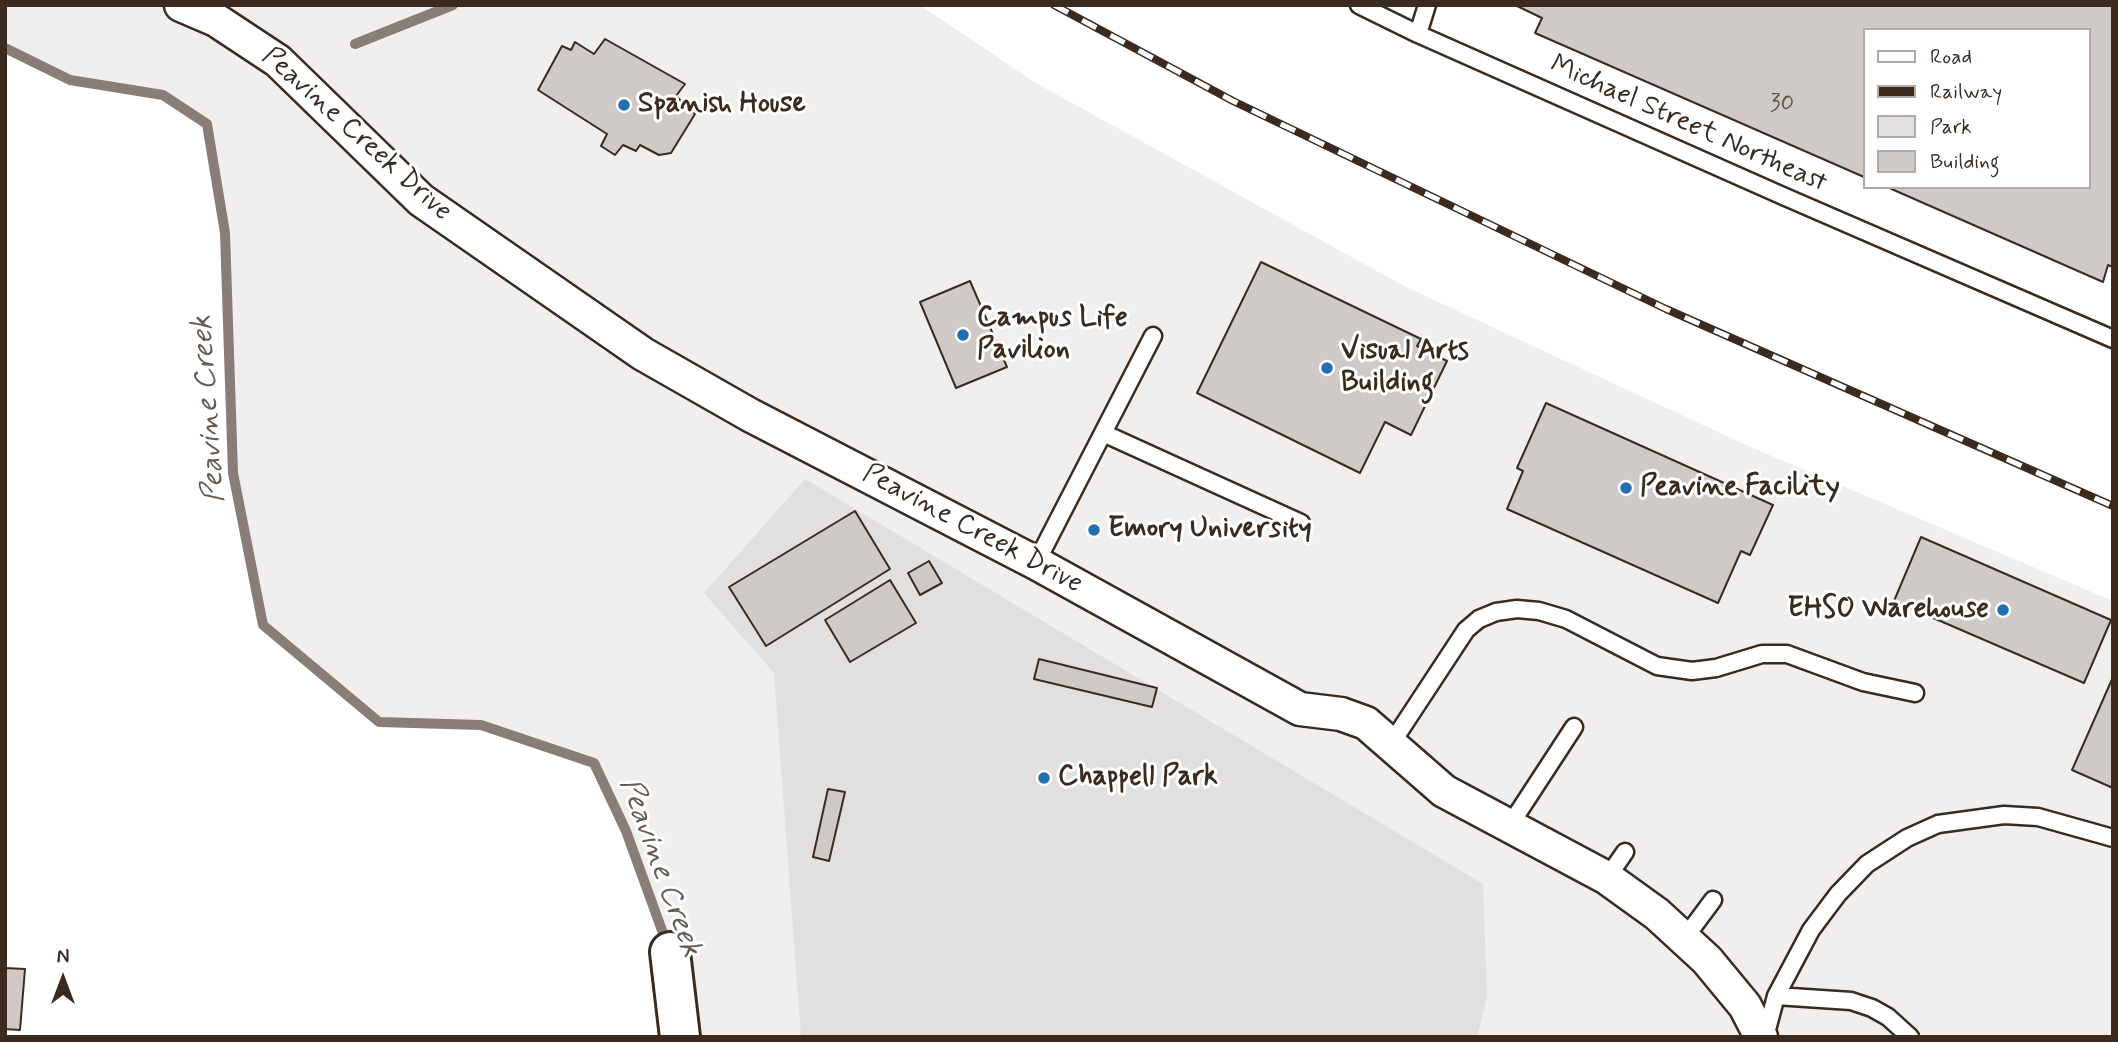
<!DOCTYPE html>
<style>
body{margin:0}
#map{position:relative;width:2118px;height:1042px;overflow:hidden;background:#fff;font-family:Mynerve,sans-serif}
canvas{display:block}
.frame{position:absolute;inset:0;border:7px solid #3b2a1e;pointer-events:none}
.legend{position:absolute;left:1863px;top:28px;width:228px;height:161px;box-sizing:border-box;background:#fff;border:2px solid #b1aaa5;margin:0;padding:9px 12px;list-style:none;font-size:21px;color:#3b2a1e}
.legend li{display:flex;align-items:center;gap:14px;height:35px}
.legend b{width:35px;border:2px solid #b1aaa5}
.north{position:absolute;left:28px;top:944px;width:70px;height:70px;-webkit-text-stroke:5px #fff;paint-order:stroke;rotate:0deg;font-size:19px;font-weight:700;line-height:28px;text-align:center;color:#3b2a1e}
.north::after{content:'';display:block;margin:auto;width:24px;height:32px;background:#3b2a1e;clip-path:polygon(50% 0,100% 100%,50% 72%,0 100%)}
</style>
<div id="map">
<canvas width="2118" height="1042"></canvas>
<div class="frame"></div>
<ul class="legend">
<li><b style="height:9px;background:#fff"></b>Road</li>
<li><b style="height:9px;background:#3b2a1e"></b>Railway</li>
<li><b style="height:19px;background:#e2e0de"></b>Park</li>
<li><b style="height:19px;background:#cfcac7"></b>Building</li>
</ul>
<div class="north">N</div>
</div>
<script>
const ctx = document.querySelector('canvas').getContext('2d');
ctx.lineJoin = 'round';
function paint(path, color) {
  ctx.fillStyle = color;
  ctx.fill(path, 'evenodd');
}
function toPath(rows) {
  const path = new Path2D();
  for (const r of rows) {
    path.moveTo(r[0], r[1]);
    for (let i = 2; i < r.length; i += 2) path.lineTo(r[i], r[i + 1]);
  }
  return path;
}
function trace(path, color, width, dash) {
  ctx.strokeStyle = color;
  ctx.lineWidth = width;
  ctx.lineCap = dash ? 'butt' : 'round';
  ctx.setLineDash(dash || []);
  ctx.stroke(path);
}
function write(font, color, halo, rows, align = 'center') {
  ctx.font = font + ' Mynerve,sans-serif';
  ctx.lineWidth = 6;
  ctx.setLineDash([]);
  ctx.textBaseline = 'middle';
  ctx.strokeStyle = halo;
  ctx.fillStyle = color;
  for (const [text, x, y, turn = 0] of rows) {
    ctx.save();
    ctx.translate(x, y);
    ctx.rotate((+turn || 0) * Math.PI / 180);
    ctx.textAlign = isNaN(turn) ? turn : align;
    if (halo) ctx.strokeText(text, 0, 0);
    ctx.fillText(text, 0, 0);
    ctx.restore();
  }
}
paint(toPath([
 [5,5,920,5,1034,82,1406,287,1746,445,2113,601,2113,1037,680,1037,670,951,594,763,481,725,379,722,263,625,233,473,225,233,207,124,163,95,70,80,5,48]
]), '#f1efee');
paint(toPath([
 [805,479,1483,884,1487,997,1477,1037,801,1037,774,673,704,593]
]), '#e2e0de');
trace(toPath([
 [355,44,453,5],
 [5,48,70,80,163,95,207,124,225,233,233,473,263,625,379,722,481,725,594,763,626,831,668,947]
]), '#887e77', 10);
const building = toPath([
 [1515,5,2113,5,2113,267,2108,265,2103,282,1887,187,2088,187,2088,30,1864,30,1864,177,1535,33,1542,18,1515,5],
 [605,39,685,84,676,96,695,114,671,153,659,155,640,145,636,151,623,145,615,155,601,146,607,134,538,90,562,46,571,50,575,42,594,54,605,39],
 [1261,262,1421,339,1417,346,1447,361,1411,435,1385,422,1360,473,1197,393,1261,262],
 [970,281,1007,367,956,388,920,302,970,281],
 [1546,403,1773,505,1750,555,1741,551,1718,603,1507,509,1523,471,1517,468,1546,403],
 [855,511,890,569,766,646,729,587,855,511],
 [1921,537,2111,620,2084,683,1894,601,1921,537],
 [929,561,942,583,920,595,908,573,929,561],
 [890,580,916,623,850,662,825,620,890,580],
 [1039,659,1157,688,1152,707,1034,679,1039,659],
 [2113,677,2113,788,2072,770,2113,677],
 [828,789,845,792,829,861,813,857,828,789],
 [5,968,25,969,20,1030,5,1029,5,968]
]);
paint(building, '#cfcac7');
trace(building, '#3b2a1e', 2);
const lane = toPath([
 [1359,5,1418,34,1783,196,2113,339],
 [1418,34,1427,5],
 [1103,433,1301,523],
 [1036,563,1153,336],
 [1391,744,1466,630,1479,619,1496,612,1517,609,1539,611,1566,619,1657,666,1692,671,1716,668,1762,654,1787,654,1863,682,1915,693],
 [1510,825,1574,727],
 [1607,878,1625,852],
 [1684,939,1713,900],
 [1776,996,1851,1001,1872,1008,1888,1017,1910,1037],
 [1765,1037,1776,996,1811,930,1838,894,1867,864,1907,838,1938,824,2004,815,2038,817,2113,838]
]);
const street = toPath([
 [181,5,216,20,278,61,421,200,643,354,750,415,1036,563,1300,709,1341,714,1366,723,1444,791,1607,878,1657,914,1707,960,1745,1006,1761,1037]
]);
const secondary = toPath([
 [670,952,680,1037]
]);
trace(lane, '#3b2a1e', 21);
trace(street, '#3b2a1e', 37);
trace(secondary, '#3b2a1e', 44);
trace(lane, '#fff', 16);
trace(street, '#fff', 32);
trace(secondary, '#fff', 38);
const rail = toPath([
 [1054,5,1233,101,1666,309,2113,506]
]);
trace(rail, '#3b2a1e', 8);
trace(rail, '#fff', 5, [16]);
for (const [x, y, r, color] of [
 [624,105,7,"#1f6fb2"],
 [963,335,7,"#1f6fb2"],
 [1327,368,7,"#1f6fb2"],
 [1626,488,7,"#1f6fb2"],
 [1094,530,7,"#1f6fb2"],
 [2003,610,7,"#1f6fb2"],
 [1044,778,7,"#1f6fb2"]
]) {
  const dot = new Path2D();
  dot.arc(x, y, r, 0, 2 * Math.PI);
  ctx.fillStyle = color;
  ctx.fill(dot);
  trace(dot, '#fff', 2.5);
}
write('24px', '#605248', null, [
 ["30",1782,105]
]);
write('bold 28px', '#3b2a1e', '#fff', [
 ["Spanish House",638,105],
 ["Campus Life",977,319],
 ["Pavilion",977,351],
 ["Visual Arts",1341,352],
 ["Building",1341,384],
 ["Peavine Facility",1640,488],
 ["Emory University",1108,530],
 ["EHSO Warehouse",1989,610,"right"],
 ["Chappell Park",1058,778]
], 'left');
write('28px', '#3b2a1e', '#fff', [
 ["Michael Street Northeast",1688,125,24],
 ["Peavine Creek Drive",356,135,42],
 ["Peavine Creek Drive",972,530,28]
]);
write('italic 30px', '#685b52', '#fff', [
 ["Peavine Creek",210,409,-94],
 ["Peavine Creek",659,868,70]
]);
</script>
